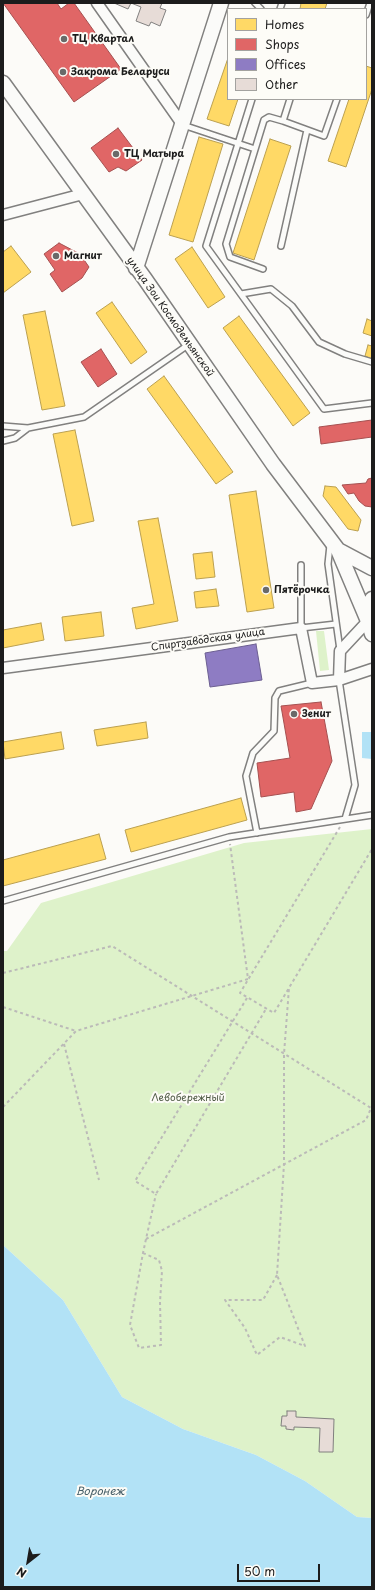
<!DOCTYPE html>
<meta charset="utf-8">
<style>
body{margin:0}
#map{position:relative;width:375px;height:1590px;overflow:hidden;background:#fcfbf8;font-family:"Playpen Sans",sans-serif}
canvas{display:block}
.frame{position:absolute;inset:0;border:4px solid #1c1c1c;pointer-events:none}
.legend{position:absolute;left:227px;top:8px;width:140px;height:92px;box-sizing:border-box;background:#fdfcf7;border:1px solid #a3a29f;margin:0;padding:5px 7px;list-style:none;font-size:12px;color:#1c1c1c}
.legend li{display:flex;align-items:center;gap:8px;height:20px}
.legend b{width:20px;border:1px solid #a3a29f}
.north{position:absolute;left:8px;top:1542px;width:40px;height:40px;-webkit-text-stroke:3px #fdfcf7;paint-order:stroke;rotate:211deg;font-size:11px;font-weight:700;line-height:16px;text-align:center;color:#1c1c1c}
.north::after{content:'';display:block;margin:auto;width:14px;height:18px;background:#1c1c1c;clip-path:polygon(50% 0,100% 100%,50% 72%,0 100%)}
.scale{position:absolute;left:237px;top:1564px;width:83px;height:18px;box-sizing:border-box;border:2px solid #1c1c1c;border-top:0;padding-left:5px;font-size:12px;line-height:14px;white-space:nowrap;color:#1c1c1c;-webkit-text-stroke:3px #fdfcf7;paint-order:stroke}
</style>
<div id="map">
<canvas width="375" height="1590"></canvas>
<div class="frame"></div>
<ul class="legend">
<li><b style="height:11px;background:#ffd966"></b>Homes</li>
<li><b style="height:11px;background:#e06666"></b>Shops</li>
<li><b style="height:11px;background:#8e7cc3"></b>Offices</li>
<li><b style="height:11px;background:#e7dcd7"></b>Other</li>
</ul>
<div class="north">N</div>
<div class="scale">50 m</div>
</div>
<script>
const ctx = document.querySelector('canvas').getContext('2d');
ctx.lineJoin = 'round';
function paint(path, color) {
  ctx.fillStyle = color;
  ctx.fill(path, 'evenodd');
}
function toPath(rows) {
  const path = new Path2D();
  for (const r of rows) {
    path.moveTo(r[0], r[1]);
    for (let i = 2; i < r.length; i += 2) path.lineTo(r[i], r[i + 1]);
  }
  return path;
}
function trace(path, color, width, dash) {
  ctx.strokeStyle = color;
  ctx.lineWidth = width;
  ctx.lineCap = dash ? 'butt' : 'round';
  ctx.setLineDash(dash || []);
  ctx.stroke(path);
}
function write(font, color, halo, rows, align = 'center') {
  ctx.font = font + ' "Playpen Sans",sans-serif';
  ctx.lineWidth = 4;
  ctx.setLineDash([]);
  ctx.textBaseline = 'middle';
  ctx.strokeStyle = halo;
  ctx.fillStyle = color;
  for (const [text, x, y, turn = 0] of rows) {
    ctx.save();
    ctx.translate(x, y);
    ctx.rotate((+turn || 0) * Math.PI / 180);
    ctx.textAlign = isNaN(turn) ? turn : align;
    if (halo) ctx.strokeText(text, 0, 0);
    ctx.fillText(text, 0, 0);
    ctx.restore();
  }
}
paint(toPath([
 [316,631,324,631,329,670,320,671],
 [372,829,372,1518,357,1517,305,1481,256,1455,183,1429,122,1397,63,1300,3,1245,3,951,7,951,41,903,244,843]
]), '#def2ca');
paint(toPath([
 [362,732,372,732,372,759,362,758],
 [3,1245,63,1300,122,1397,183,1429,256,1455,305,1481,357,1517,372,1518,372,1587,3,1587]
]), '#b2e2f6');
const homes = toPath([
 [301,3,327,3,325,9,300,9,301,3],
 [228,58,228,99,238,99,229,126,207,119,228,58],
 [366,66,372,68,372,89,346,167,328,161,349,99,366,99,366,66],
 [199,137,223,144,193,242,169,235,199,137],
 [270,139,291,146,254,260,233,253,270,139],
 [11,246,31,272,3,293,3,252,11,246],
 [192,247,225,297,208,308,175,259,192,247],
 [112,302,147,352,131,364,96,313,112,302],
 [45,311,65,406,42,410,23,315,45,311],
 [239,316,310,413,293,426,223,328,239,316],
 [367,319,372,321,372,336,363,333,367,319],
 [368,345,372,346,372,359,365,356,368,345],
 [164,376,233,472,216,484,147,389,164,376],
 [75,430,94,521,72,526,53,434,75,430],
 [325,486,336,487,361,520,358,531,348,529,323,496,325,486],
 [256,491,274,608,247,612,229,495,256,491],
 [158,518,178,621,136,629,132,608,154,604,138,521,158,518],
 [212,552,215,577,196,579,193,554,212,552],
 [216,589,219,606,196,608,194,592,216,589],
 [101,612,104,636,65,641,62,617,101,612],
 [41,623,44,640,3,648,3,630,41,623],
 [146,722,148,738,97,746,94,730,146,722],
 [61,732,64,749,5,759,3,742,61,732],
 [241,798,247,820,131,852,125,830,241,798],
 [99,834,106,859,3,886,3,860,99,834]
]);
paint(homes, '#ffd966');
trace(homes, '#bba050', 1);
const shops = toPath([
 [3,3,57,3,61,9,69,3,74,3,121,69,74,102,3,3],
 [118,128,142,160,126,171,118,167,109,172,91,148,118,128],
 [59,243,80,254,89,267,82,278,62,292,50,274,55,270,44,254,59,243],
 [101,349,117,374,98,387,81,362,101,349],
 [372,420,372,437,321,444,319,427,372,420],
 [372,478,372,507,365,506,359,501,354,493,348,494,342,485,366,483,368,479,372,478],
 [321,702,332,761,311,809,296,812,294,792,261,797,257,763,290,758,281,706,321,702]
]);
paint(shops, '#e06666');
trace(shops, '#a55050', 1);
const offices = toPath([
 [256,644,262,680,210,687,205,653,256,644]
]);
paint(offices, '#8e7cc3');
trace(offices, '#6c5f91', 1);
const building = toPath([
 [114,3,162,3,160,8,166,10,160,26,151,22,149,26,136,21,141,7,131,3,128,9,114,3],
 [287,1411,296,1411,296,1417,334,1419,333,1452,319,1452,320,1428,294,1427,294,1430,286,1429,286,1426,281,1426,282,1416,287,1416,287,1411]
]);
paint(building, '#e7dcd7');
trace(building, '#81807f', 1);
const lane = toPath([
 [255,3,261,9],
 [280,9,282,3],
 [366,15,370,3],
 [252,99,206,246,324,409,372,403],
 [290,99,283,121,324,136,337,99],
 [183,125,255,149],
 [281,246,307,130],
 [263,269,230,257,226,244,264,120,269,117,283,121],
 [241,294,271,289,292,306,319,342,345,354,372,362],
 [3,426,28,428],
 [3,441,15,438,28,428,84,417,188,345],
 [330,545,328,564,340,650],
 [301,565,301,628,336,624],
 [339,680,355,785,345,819],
 [257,833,246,776,253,753,274,731,275,698,279,691,312,683],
 [3,901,229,837,372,815]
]);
const street = toPath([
 [97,3,182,124],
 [3,215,83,194],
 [3,668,301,628,312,683,339,680,340,651,368,621],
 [339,680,372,669]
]);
const secondary = toPath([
 [3,83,145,279,273,464,338,550,368,621],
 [136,268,221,3],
 [338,550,372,568],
 [372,599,368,613,368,621,372,634]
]);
trace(lane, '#81807f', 8);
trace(street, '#81807f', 13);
trace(secondary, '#81807f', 17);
trace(toPath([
 [340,827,240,993,274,1013,372,849],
 [3,973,112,946,371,1108,366,1120,146,1239],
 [247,998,135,1181,156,1194,266,1009],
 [3,1007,76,1031],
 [64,1044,99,1180],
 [3,1107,76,1031,248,979,230,844],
 [143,1253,159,1260,162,1271,160,1302,161,1345,139,1348,130,1325,143,1253,146,1239,156,1194],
 [277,1275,263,1300,225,1300,245,1328,257,1355,280,1337,305,1346,277,1275,284,1164,284,1054,289,988]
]), '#bbbab8', 2, [3, 3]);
trace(lane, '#fbfbf9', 5);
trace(street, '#fbfbf9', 10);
trace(secondary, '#fbfbf9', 14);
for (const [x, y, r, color] of [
 [64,39,4,"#6a6a69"],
 [63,72,4,"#6a6a69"],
 [116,154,4,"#6a6a69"],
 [56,256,4,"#6a6a69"],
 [266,590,4,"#6a6a69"],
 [294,714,4,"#6a6a69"]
]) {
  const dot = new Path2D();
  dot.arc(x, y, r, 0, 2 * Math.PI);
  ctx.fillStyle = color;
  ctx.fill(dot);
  trace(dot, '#fdfcf7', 1.5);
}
write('bold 10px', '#1c1c1c', '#fdfcf7', [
 ["ТЦ Квартал",72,39],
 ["Закрома Беларуси",71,72],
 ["ТЦ Матыра",124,154],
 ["Магнит",64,256],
 ["Пятёрочка",274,590],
 ["Зенит",302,714]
], 'left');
write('10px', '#1c1c1c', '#fdfcf7', [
 ["улица Зои Космодемьянской",170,317,55],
 ["Спиртзаводская улица",208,640,-8]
]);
write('10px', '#4f5a45', '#fdfcf7', [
 ["Левобережный",188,1098]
]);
write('italic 11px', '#465e68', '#fdfcf7', [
 ["Воронеж",100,1492]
]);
</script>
